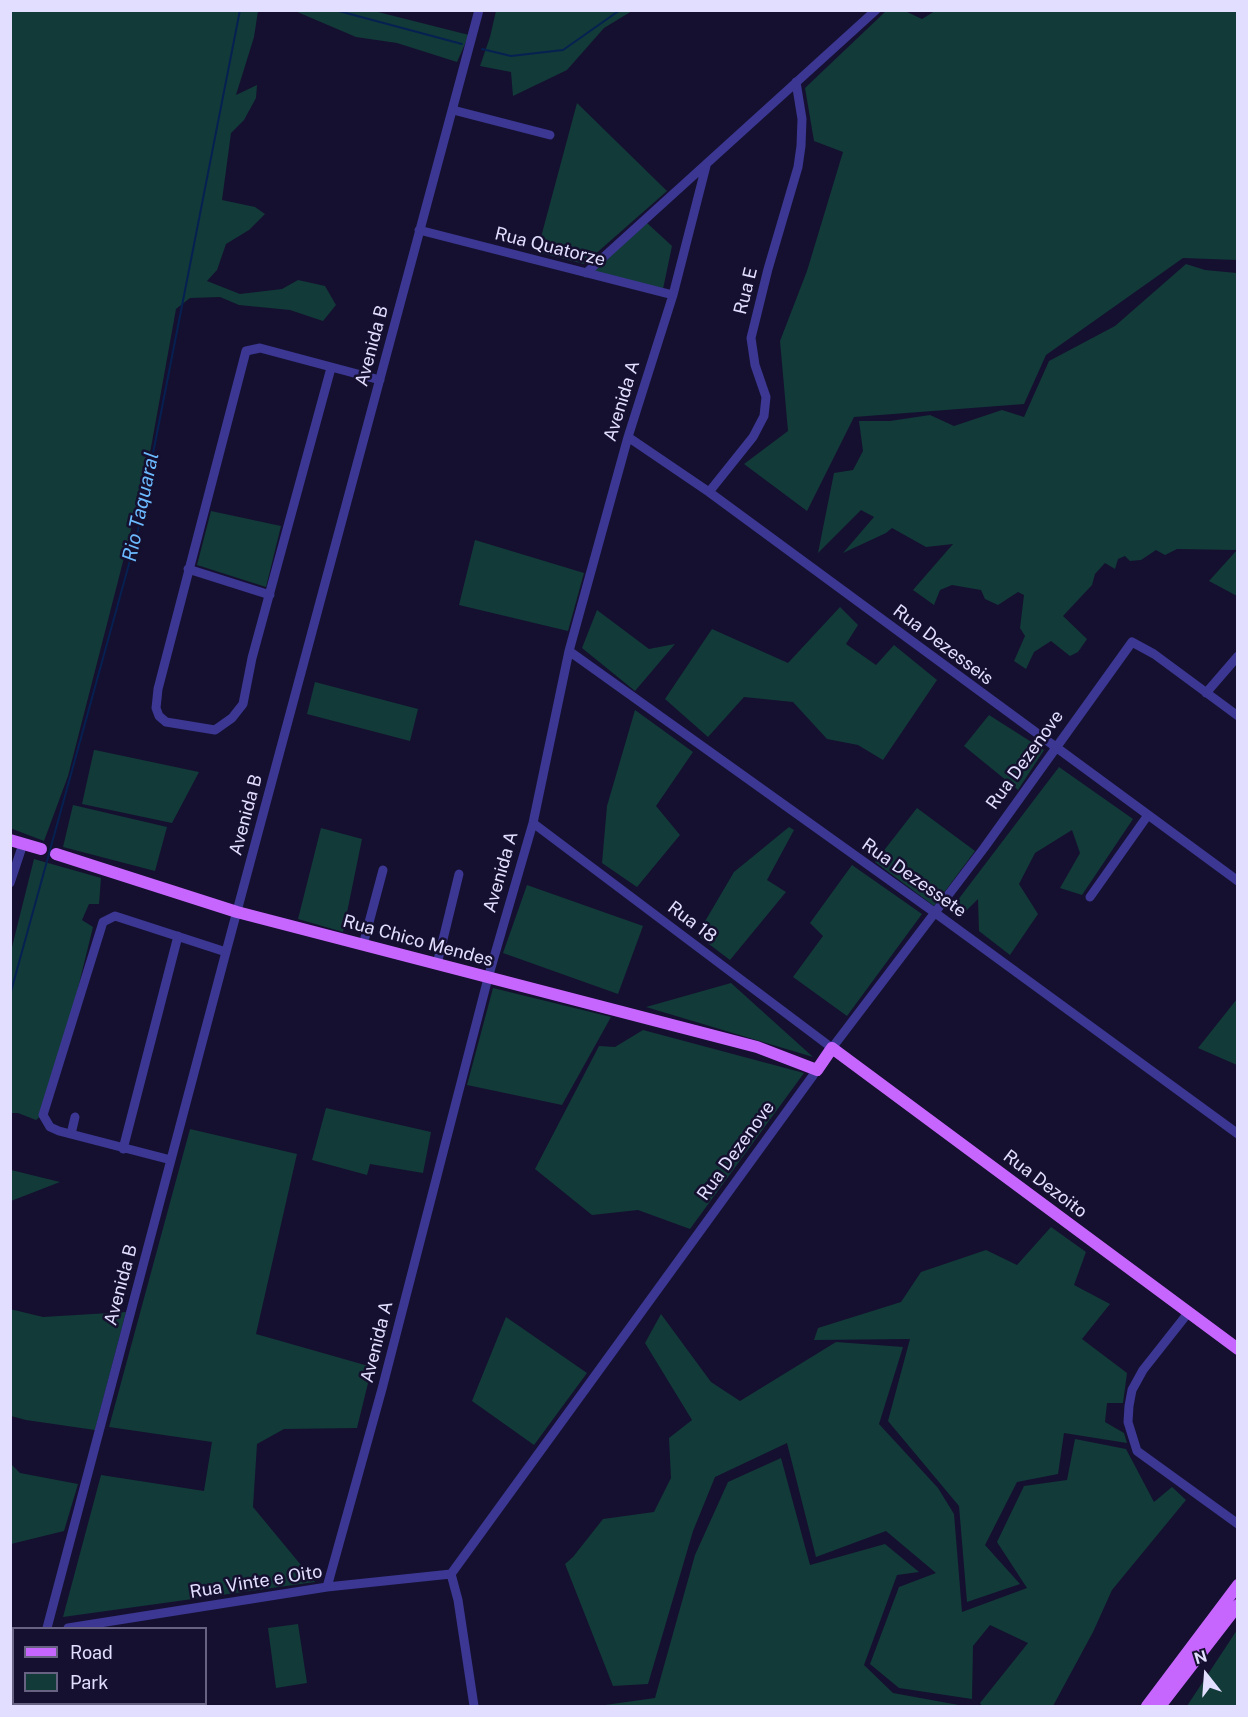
<!DOCTYPE html>
<style>
body{margin:0}
#map{position:relative;width:1248px;height:1717px;overflow:hidden;background:#15102f;font-family:"Public Sans",sans-serif}
canvas{display:block}
.frame{position:absolute;inset:0;border:12px solid #e2deff;pointer-events:none}
.legend{position:absolute;left:12px;top:1627px;width:195px;height:78px;box-sizing:border-box;background:#15102f;border:2px solid #676282;margin:0;padding:8px 10px;list-style:none;font-size:18px;color:#e2deff}
.legend li{display:flex;align-items:center;gap:12px;height:30px}
.legend b{width:30px;border:2px solid #676282}
.north{position:absolute;left:1176px;top:1645px;width:60px;height:60px;-webkit-text-stroke:4px #15102f;paint-order:stroke;rotate:343deg;font-size:16px;font-weight:700;line-height:24px;text-align:center;color:#e2deff}
.north::after{content:'';display:block;margin:auto;width:21px;height:27px;background:#e2deff;clip-path:polygon(50% 0,100% 100%,50% 72%,0 100%)}
</style>
<div id="map">
<canvas width="1248" height="1717"></canvas>
<div class="frame"></div>
<ul class="legend">
<li><b style="height:8px;background:#c765ff"></b>Road</li>
<li><b style="height:16px;background:#123a39"></b>Park</li>
</ul>
<div class="north">N</div>
</div>
<script>
const ctx = document.querySelector('canvas').getContext('2d');
ctx.lineJoin = 'round';
function paint(path, color) {
  ctx.fillStyle = color;
  ctx.fill(path, 'evenodd');
}
function toPath(rows) {
  const path = new Path2D();
  for (const r of rows) {
    path.moveTo(r[0], r[1]);
    for (let i = 2; i < r.length; i += 2) path.lineTo(r[i], r[i + 1]);
  }
  return path;
}
function trace(path, color, width, dash) {
  ctx.strokeStyle = color;
  ctx.lineWidth = width;
  ctx.lineCap = dash ? 'butt' : 'round';
  ctx.setLineDash(dash || []);
  ctx.stroke(path);
}
function write(font, color, halo, rows, align = 'center') {
  ctx.font = font + ' "Public Sans",sans-serif';
  ctx.lineWidth = 5;
  ctx.setLineDash([]);
  ctx.textBaseline = 'middle';
  ctx.strokeStyle = halo;
  ctx.fillStyle = color;
  for (const [text, x, y, turn = 0] of rows) {
    ctx.save();
    ctx.translate(x, y);
    ctx.rotate((+turn || 0) * Math.PI / 180);
    ctx.textAlign = isNaN(turn) ? turn : align;
    if (halo) ctx.strokeText(text, 0, 0);
    ctx.fillText(text, 0, 0);
    ctx.restore();
  }
}
paint(toPath([
 [10,11,265,11,258,11,254,37,236,95,257,85,256,98,244,120,231,133,222,200,255,207,265,214,249,230,226,244,217,270,207,281,240,294,282,289,298,280,325,286,336,305,323,321,290,310,239,305,220,297,190,298,176,309,148,464,68,776,44,841,10,828],
 [295,11,374,11,469,35,457,62,397,43,356,37],
 [496,11,496,10,632,11,604,28,567,70,513,96,511,72,480,66,490,37],
 [935,11,1237,11,1237,260,1183,258,1046,355,1024,404,854,417,807,511,744,464,788,431,780,341,807,271,843,152,814,141,805,88,886,11,905,11,922,19],
 [577,103,667,191,584,264,537,252],
 [647,223,672,246,663,289,594,271],
 [1186,264,1205,270,1237,273,1237,596,1209,581,1237,550,1177,549,1165,555,1156,550,1141,560,1130,561,1125,556,1118,559,1115,569,1105,563,1095,574,1092,585,1063,616,1087,639,1078,652,1070,656,1051,641,1034,652,1026,669,1014,661,1025,636,1020,628,1024,595,1018,592,998,605,985,599,981,590,952,585,940,590,934,605,913,590,953,544,926,547,892,528,886,533,843,553,874,517,861,510,818,553,834,473,853,470,863,451,859,421,890,421,930,415,954,426,1002,410,1024,417,1049,361,1115,326],
 [211,511,281,526,266,587,197,565],
 [475,540,584,573,568,631,459,605],
 [840,607,858,625,846,644,876,665,894,645,937,680,883,760,858,745,827,739,793,702,744,697,708,737,665,699,712,629,788,663],
 [597,610,649,649,675,644,635,691,582,648],
 [315,682,418,709,410,741,307,714],
 [635,710,693,752,656,806,680,835,637,887,602,863,607,806],
 [989,715,1044,750,1018,790,964,746],
 [94,750,95,750,199,772,172,823,82,804],
 [1059,767,1133,819,1082,895,1060,888,1080,853,1072,830,1035,853,1019,884,1038,914,1010,955,979,931,978,899,961,916,951,909],
 [73,805,167,827,155,871,63,847],
 [917,808,975,851,934,906,875,862],
 [789,827,794,830,767,880,786,892,730,960,697,935,734,872],
 [321,828,362,839,343,932,298,919],
 [34,859,101,878,99,904,89,904,82,920,93,927,48,1110,36,1120,18,1113,11,1113,11,951],
 [852,865,922,914,847,1016,793,977,823,936,810,923],
 [527,885,643,926,618,994,503,953],
 [731,983,813,1057,646,1007],
 [493,988,611,1017,562,1105,467,1085],
 [1237,999,1237,1065,1198,1048],
 [643,1030,804,1073,690,1229,638,1210,592,1215,535,1169,599,1046,615,1047],
 [326,1108,431,1132,423,1173,370,1164,367,1175,312,1160],
 [190,1129,297,1154,256,1334,372,1367,357,1428,284,1429,257,1444,253,1507,315,1582,63,1617,101,1475,204,1491,212,1442,109,1427],
 [11,1170,60,1182,11,1201],
 [1051,1227,1086,1252,1074,1285,1110,1304,1082,1339,1127,1373,1123,1403,1107,1403,1105,1422,1124,1433,1127,1443,1064,1433,1058,1474,1017,1482,985,1545,1020,1584,967,1602,959,1506,888,1421,910,1339,814,1340,818,1328,901,1302,921,1272,986,1250,1017,1265],
 [10,1309,43,1317,126,1312,95,1430,26,1420,11,1416],
 [661,1314,711,1382,740,1401,836,1342,903,1347,879,1424,938,1488,954,1514,962,1612,1027,1588,997,1542,1024,1486,1067,1480,1075,1439,1126,1449,1154,1502,1172,1487,1186,1500,1112,1590,1093,1632,1053,1706,982,1706,980,1703,1028,1643,990,1625,973,1646,972,1699,899,1688,870,1664,899,1587,936,1573,886,1531,816,1557,787,1443,715,1477,693,1531,648,1684,613,1686,565,1564,573,1557,603,1519,654,1512,671,1478,669,1438,692,1420,645,1343],
 [506,1317,587,1373,534,1445,472,1401],
 [781,1458,810,1565,885,1544,919,1572,897,1575,864,1665,893,1693,964,1706,598,1706,655,1698,695,1555,728,1482],
 [11,1464,20,1473,78,1484,64,1531,11,1544],
 [298,1624,307,1683,276,1688,268,1628],
 [1237,1630,1237,1706,1187,1706]
]), '#123a39');
trace(toPath([
 [335,10,462,44],
 [482,49,511,56,563,50,620,10],
 [10,995,137,535,240,10]
]), '#062151', 2);
trace(toPath([
 [453,110,550,135],
 [419,230,673,295],
 [586,273,876,10],
 [331,368,252,658,243,704,232,718,215,730,166,722,159,716,156,708,158,689,246,351,260,348,380,380],
 [628,437,709,492,1238,881],
 [709,492,753,437,764,416,766,397,755,365,751,338,768,269,798,167,801,146,802,119,796,82],
 [188,569,270,595],
 [569,651,934,912,1238,1134],
 [1206,693,1238,656],
 [533,823,832,1048,984,848,1132,642,1154,654,1238,716],
 [10,883,23,844],
 [1090,897,1148,815],
 [363,945,383,870],
 [437,964,459,874],
 [71,1134,75,1117],
 [123,1149,178,936],
 [171,1160,59,1131,50,1127,43,1115,103,922,115,916,226,952],
 [1188,1313,1143,1370,1132,1390,1129,1406,1128,1422,1137,1451,1238,1524],
 [327,1587,382,1389,488,978,533,823,569,651,628,437,673,295,706,166],
 [47,1628,226,952,479,10],
 [68,1628,327,1587,451,1574],
 [10,1637,14,1637],
 [64,1704,65,1706],
 [474,1706,458,1600,451,1574,817,1070]
]), '#3b3792', 9);
trace(toPath([
 [10,840,41,849],
 [56,854,237,912,757,1047,817,1070,832,1048,1238,1349],
 [1147,1706,1238,1585],
 [1160,1706,1238,1605]
]), '#c765ff', 12);
write('18px', '#e2deff', '#15102f', [
 ["Rua Quatorze",550,247,14],
 ["Rua E",746,291,-76],
 ["Avenida B",372,346,-75],
 ["Avenida A",622,401,-73],
 ["Rua Dezesseis",943,645,37],
 ["Rua Dezenove",1025,760,-54],
 ["Avenida B",246,815,-75],
 ["Avenida A",501,872,-74],
 ["Rua Dezessete",914,878,35],
 ["Rua 18",692,922,37],
 ["Rua Chico Mendes",418,941,15],
 ["Rua Dezenove",736,1151,-54],
 ["Rua Dezoito",1045,1184,37],
 ["Avenida B",121,1285,-75],
 ["Avenida A",377,1342,-76],
 ["Rua Vinte e Oito",256,1582,-9]
]);
write('italic 20px', '#6cbaff', '#15102f', [
 ["Rio Taquaral",141,507,-78]
]);
</script>
